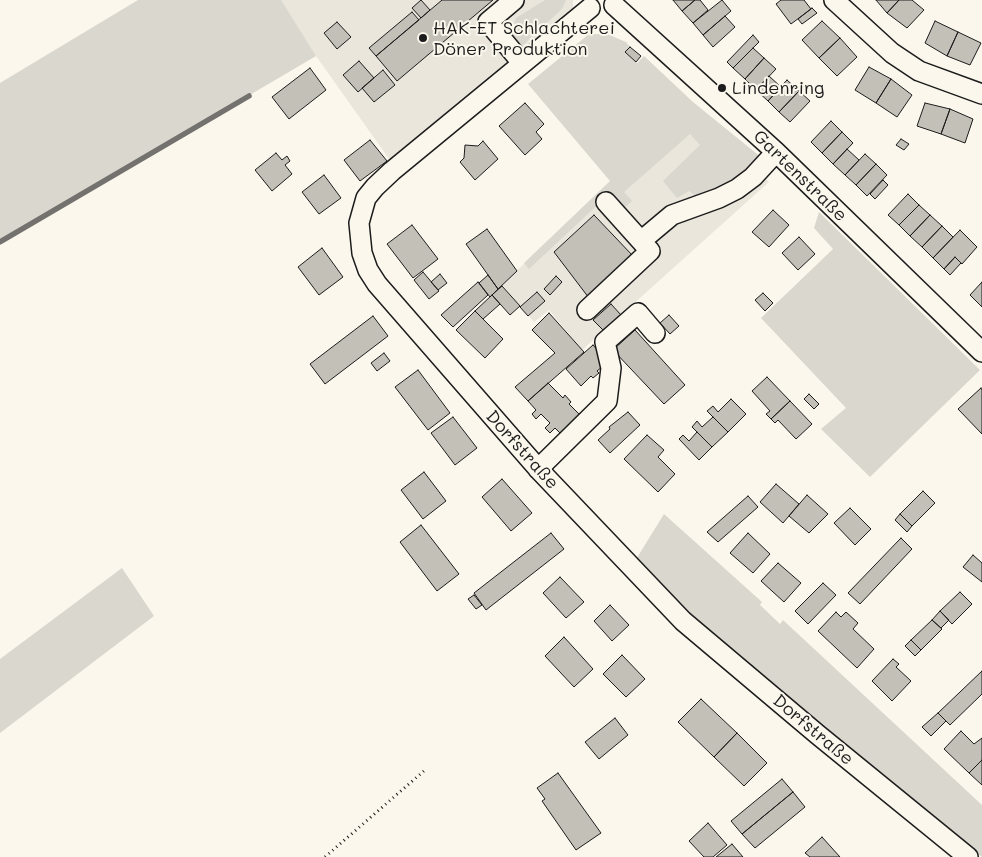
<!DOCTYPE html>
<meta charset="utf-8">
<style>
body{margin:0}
canvas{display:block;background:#fbf7ec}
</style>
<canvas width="982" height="857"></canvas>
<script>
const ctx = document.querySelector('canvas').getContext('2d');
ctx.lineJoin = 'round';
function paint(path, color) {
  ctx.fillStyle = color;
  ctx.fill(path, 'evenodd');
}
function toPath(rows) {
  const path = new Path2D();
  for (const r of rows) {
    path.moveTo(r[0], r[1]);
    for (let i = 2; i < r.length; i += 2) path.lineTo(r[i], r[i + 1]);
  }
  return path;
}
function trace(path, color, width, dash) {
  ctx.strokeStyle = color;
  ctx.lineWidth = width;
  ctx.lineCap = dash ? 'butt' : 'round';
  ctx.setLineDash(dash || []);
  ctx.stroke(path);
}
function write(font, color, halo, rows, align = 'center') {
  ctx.font = font + ' Mali,sans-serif';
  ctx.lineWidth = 4;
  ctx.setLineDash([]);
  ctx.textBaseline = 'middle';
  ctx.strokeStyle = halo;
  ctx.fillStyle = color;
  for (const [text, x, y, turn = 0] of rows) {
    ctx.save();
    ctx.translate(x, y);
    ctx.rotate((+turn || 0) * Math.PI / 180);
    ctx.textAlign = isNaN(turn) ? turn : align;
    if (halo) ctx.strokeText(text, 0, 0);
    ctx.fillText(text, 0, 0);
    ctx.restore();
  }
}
paint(toPath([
 [280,0,573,0,573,10,392,163,316,56],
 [693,102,769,182,582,350,549,310,534,322,502,285]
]), '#eae6dc');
paint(toPath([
 [138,0,281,0,316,56,0,242,0,83],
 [545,0,566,0,562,9,522,46,516,45,510,36,516,18],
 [589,34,607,34,626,42,630,47,625,52,637,63,644,56,693,102,762,158,733,185,697,197,689,191,677,198,663,181,700,145,690,134,624,192,632,201,622,210,606,197,529,269,524,263,610,181,528,84],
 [819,212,980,370,870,477,821,429,846,408,761,318,833,249,814,228],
 [664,514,762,602,760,605,780,624,783,620,982,805,982,857,748,668,635,561],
 [122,568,154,616,0,733,0,659]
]), '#dad7ce');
trace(toPath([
 [0,242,249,96]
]), '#74726e', 5.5);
const building = toPath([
 [421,0,430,10,421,18,412,8,421,0],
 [442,0,493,0,397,81,376,56,442,0],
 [673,0,695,0,682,11,673,0],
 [695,0,700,0,708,10,693,23,682,11,695,0],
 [722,0,731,11,703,35,693,23,722,0],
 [781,0,804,0,811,9,791,24,776,4,781,0],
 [876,0,899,0,887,13,876,0],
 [899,0,912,0,924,10,907,28,887,13,899,0],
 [812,8,817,13,802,24,798,19,812,8],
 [412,12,419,20,376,56,369,48,412,12],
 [725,16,735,27,713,47,703,35,725,16],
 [822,21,840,38,819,58,802,40,822,21],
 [935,21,958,32,947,56,925,43,935,21],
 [337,22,351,37,337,49,324,33,337,22],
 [958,32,981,43,970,65,947,56,958,32],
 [753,35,759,42,733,68,727,62,753,35],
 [840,38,857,57,837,76,819,58,840,38],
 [630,47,641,56,636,62,625,52,630,47],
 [753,48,764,58,745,79,733,68,753,48],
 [764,58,776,69,756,90,745,79,764,58],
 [359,61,374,78,358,92,343,75,359,61],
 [869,67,891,79,876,103,855,90,869,67],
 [310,68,326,90,289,119,272,97,310,68],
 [383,70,395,85,374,102,362,88,383,70],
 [769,76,781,87,768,101,756,90,769,76],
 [891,79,912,95,897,117,876,103,891,79],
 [787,80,799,91,779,112,768,101,787,80],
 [799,91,810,101,790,122,779,112,799,91],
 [525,103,544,124,536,132,542,139,525,155,499,126,525,103],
 [925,103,950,109,941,134,917,126,925,103],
 [950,109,973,119,965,143,941,134,950,109],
 [831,121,842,132,822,153,811,142,831,121],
 [842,132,853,143,833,164,822,153,842,132],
 [901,139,909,144,904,150,896,145,901,139],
 [370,140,387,161,360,181,344,160,370,140],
 [483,141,498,159,475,180,460,162,464,158,465,145,478,146,483,141],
 [847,149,859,160,845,175,833,164,847,149],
 [276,153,282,160,287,156,290,161,285,165,292,174,272,191,255,170,276,153],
 [865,154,876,164,856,185,845,175,865,154],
 [876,164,887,175,867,196,856,185,876,164],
 [324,175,341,198,319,214,302,192,324,175],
 [883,180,888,185,875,199,870,194,883,180],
 [908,194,919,205,899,225,888,215,908,194],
 [919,205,930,215,910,236,899,225,919,205],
 [773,210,789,225,769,247,752,232,773,210],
 [594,215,633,256,589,298,554,252,594,215],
 [930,215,942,226,922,247,910,236,930,215],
 [412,225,438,259,413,278,387,244,412,225],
 [942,226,953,237,933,258,922,247,942,226],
 [487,229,517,271,498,289,466,244,487,229],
 [960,230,977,247,962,264,955,257,944,269,933,258,960,230],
 [799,237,815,254,798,270,782,253,799,237],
 [322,248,343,277,319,295,298,267,322,248],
 [955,257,961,263,950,275,944,269,955,257],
 [423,272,439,291,429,299,414,280,423,272],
 [440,274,447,283,438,290,431,282,440,274],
 [488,275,498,289,490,297,479,283,488,275],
 [556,276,562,282,550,295,544,289,556,276],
 [478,282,488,295,453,327,441,315,478,282],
 [982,282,982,307,970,295,982,282],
 [502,286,520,306,510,315,492,295,502,286],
 [537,292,545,301,528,316,520,307,537,292],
 [763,293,773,303,765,311,755,300,763,293],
 [492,295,500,304,483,319,475,311,492,295],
 [611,304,621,315,604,331,593,320,611,304],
 [475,311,503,339,485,358,456,330,475,311],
 [549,313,584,352,528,401,515,387,555,353,532,330,549,313],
 [669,315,679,326,670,334,660,323,669,315],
 [373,316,388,336,325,384,310,364,373,316],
 [635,330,685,385,664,404,613,350,635,330],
 [593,345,608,362,597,371,599,373,593,378,591,376,581,386,566,369,593,345],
 [384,353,390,361,377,371,371,363,384,353],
 [418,370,450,413,428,430,395,387,418,370],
 [767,377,790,401,771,419,766,414,770,411,752,391,767,377],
 [548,383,563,398,565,395,571,402,569,404,584,419,565,438,555,428,550,433,545,428,550,423,541,414,536,419,532,414,536,410,528,401,548,383],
 [981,388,982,390,982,434,958,409,981,388],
 [809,394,819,404,814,409,804,399,809,394],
 [731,399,746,414,728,432,707,411,713,406,718,412,731,399],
 [790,401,812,424,796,439,778,420,775,423,771,419,790,401],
 [628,412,640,425,610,453,598,440,610,429,609,427,628,412],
 [453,417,477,448,455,465,431,433,453,417],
 [713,417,728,432,712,447,692,427,697,421,702,427,713,417],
 [697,432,712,447,699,460,679,439,683,435,689,441,697,432],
 [647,435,664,450,658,457,675,474,658,492,624,459,647,435],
 [424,472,446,501,423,519,401,490,424,472],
 [502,479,532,513,511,531,482,497,502,479],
 [776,484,799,504,783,523,760,502,776,484],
 [923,491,935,503,912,526,900,514,923,491],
 [807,495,828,514,809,533,789,516,807,495],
 [748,496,758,507,718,542,707,532,748,496],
 [850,508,871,529,855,545,834,523,850,508],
 [900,514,912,526,907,532,895,520,900,514],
 [421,525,459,574,437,591,400,542,421,525],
 [551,533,564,549,486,610,474,593,551,533],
 [748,533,770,554,753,573,730,553,748,533],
 [901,538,912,549,860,604,848,593,901,538],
 [973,555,982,563,982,582,963,567,973,555],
 [778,563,801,583,784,602,761,581,778,563],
 [560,577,584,602,566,618,543,593,560,577],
 [823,583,836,595,808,624,795,611,823,583],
 [960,592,972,604,952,624,940,611,960,592],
 [474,595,482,605,476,609,468,599,474,595],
 [610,605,629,625,612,641,594,621,610,605],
 [940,611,949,620,941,628,932,620,940,611],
 [836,612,841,617,846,612,858,623,853,629,874,649,857,668,818,631,836,612],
 [932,620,942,629,921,650,911,640,932,620],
 [564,637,593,669,574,687,545,656,564,637],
 [911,640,921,650,915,656,905,646,911,640],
 [622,655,645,679,626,697,603,674,622,655],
 [893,659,899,664,896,667,911,681,892,701,872,681,893,659],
 [982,671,982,694,950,725,938,713,982,671],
 [701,699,737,733,714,757,678,722,701,699],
 [938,713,946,721,931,736,922,727,938,713],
 [615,718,628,735,599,759,585,742,615,718],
 [961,731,974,744,982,738,982,760,969,773,944,749,961,731],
 [737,733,767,763,744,786,714,757,737,733],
 [982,760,982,785,969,773,982,760],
 [558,773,601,833,576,850,542,801,545,799,537,788,558,773],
 [782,779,793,792,742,834,731,821,782,779],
 [793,792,805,807,755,848,742,834,793,792],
 [708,823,727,845,713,857,704,857,689,841,708,823],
 [822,837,840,857,810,857,805,853,822,837],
 [732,844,743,857,716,857,732,844]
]);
paint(building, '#c3c0b8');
trace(building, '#1c1c1c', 1);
const minor = toPath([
 [514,0,488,22,522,63],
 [834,0,892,53,919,71,982,94],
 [614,5,776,152,982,352],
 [590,8,392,171,375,187,366,198,359,223,362,253,368,270,377,284,541,472,683,621,817,734,968,857],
 [606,202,641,241,672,215,719,198,737,189,753,177,776,152],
 [587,310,650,251,641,241],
 [538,469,607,401,611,368,605,342,638,313,655,333]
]);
trace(minor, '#1c1c1c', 22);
trace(toPath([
 [325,857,425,770]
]), '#1c1c1c', 3, [1, 4]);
trace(minor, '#fbf7ec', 19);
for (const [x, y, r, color] of [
 [423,38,5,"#1c1c1c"],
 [722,88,5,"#1c1c1c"]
]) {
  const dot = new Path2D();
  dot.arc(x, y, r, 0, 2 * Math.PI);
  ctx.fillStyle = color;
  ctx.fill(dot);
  trace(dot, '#fbf7ec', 2);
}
write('18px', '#1c1c1c', '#fbf7ec', [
 ["HAK-ET Schlachterei",433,28],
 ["Döner Produktion",433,49],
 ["Lindenring",732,88]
], 'left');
write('18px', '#1c1c1c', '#fbf7ec', [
 ["Gartenstraße",800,176,44],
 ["Dorfstraße",522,450,48],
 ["Dorfstraße",813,730,40]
]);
</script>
